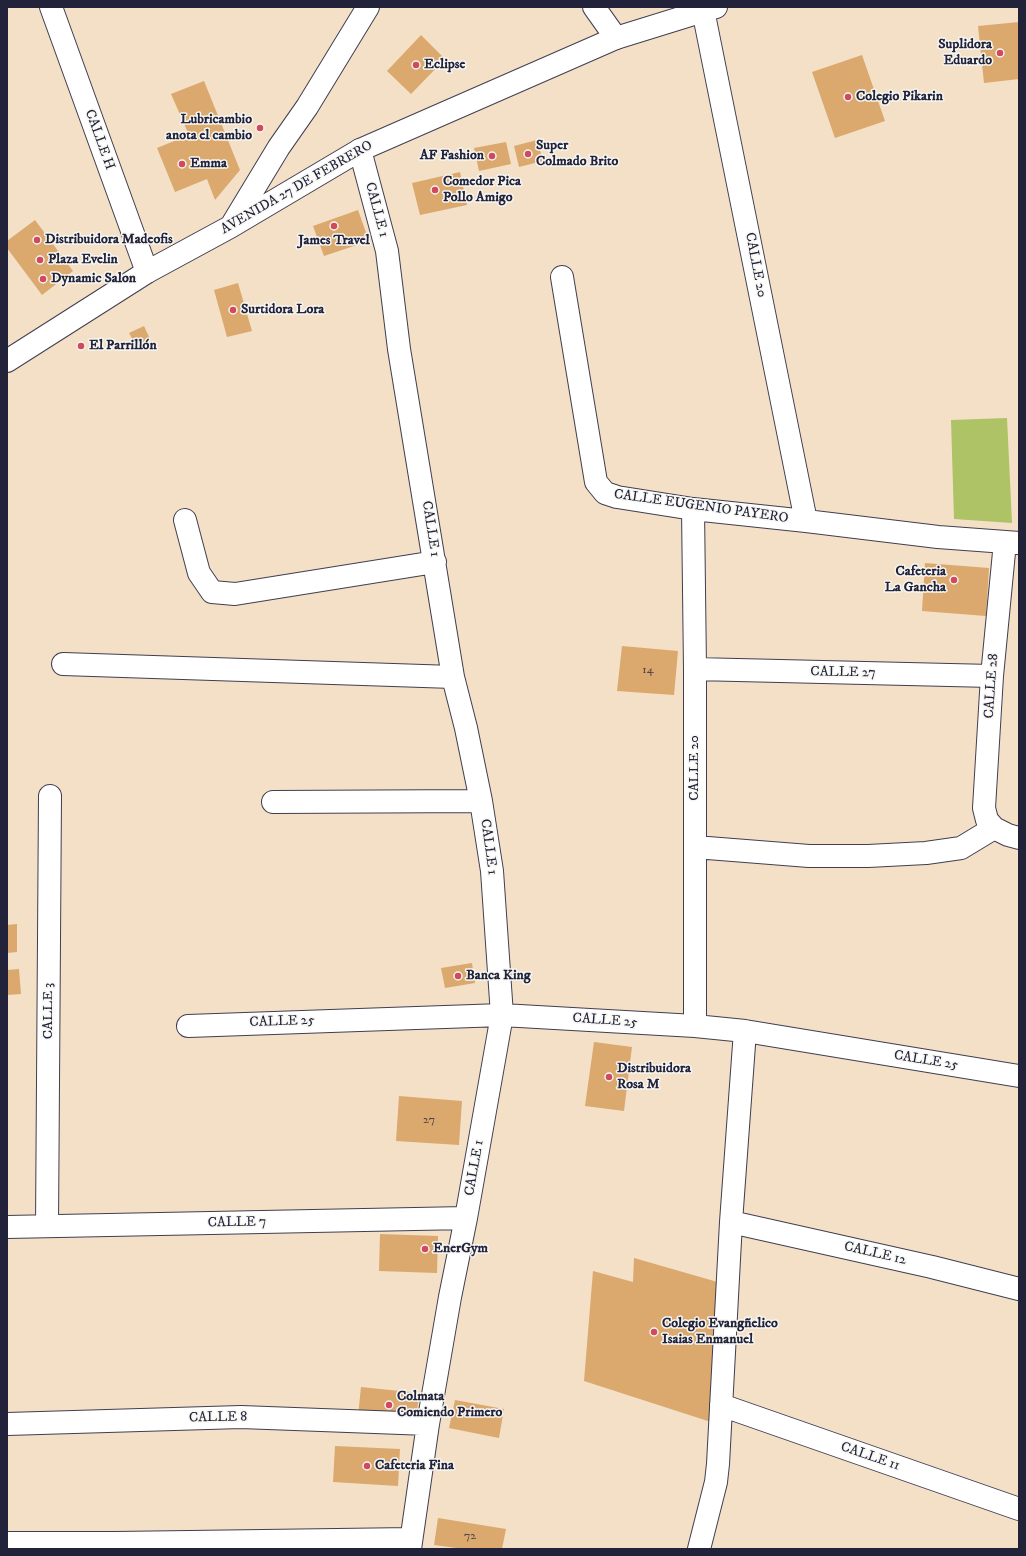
<!DOCTYPE html>
<meta charset="utf-8">
<style>
body{margin:0}
#map{position:relative;width:1026px;height:1556px;overflow:hidden;background:#f3e0c6;font-family:"IM FELL DW Pica",serif}
canvas{display:block}
.frame{position:absolute;inset:0;border:8px solid #22223b;pointer-events:none}
</style>
<div id="map">
<canvas width="1026" height="1556"></canvas>
<div class="frame"></div>
</div>
<script>
const ctx = document.querySelector('canvas').getContext('2d');
ctx.lineJoin = 'round';
function paint(path, color) {
  ctx.fillStyle = color;
  ctx.fill(path, 'evenodd');
}
function toPath(rows) {
  const path = new Path2D();
  for (const r of rows) {
    path.moveTo(r[0], r[1]);
    for (let i = 2; i < r.length; i += 2) path.lineTo(r[i], r[i + 1]);
  }
  return path;
}
function trace(path, color, width, dash) {
  ctx.strokeStyle = color;
  ctx.lineWidth = width;
  ctx.lineCap = dash ? 'butt' : 'round';
  ctx.setLineDash(dash || []);
  ctx.stroke(path);
}
function write(font, color, halo, rows, align = 'center') {
  ctx.font = font + ' "IM FELL DW Pica",serif';
  ctx.lineWidth = 3;
  ctx.setLineDash([]);
  ctx.textBaseline = 'middle';
  ctx.strokeStyle = halo;
  ctx.fillStyle = color;
  for (const [text, x, y, turn = 0] of rows) {
    ctx.save();
    ctx.translate(x, y);
    ctx.rotate((+turn || 0) * Math.PI / 180);
    ctx.textAlign = isNaN(turn) ? turn : align;
    if (halo) ctx.strokeText(text, 0, 0);
    ctx.fillText(text, 0, 0);
    ctx.restore();
  }
}
paint(toPath([
 [1007,418,1012,523,954,519,951,420]
]), '#aec266');
paint(toPath([
 [1019,22,1019,79,984,83,978,26],
 [421,35,445,59,411,94,387,71],
 [862,55,885,121,835,138,812,72],
 [204,81,240,170,215,200,207,179,175,192,157,148,189,135,171,94],
 [537,140,543,161,519,167,514,146],
 [506,142,511,164,479,171,474,148],
 [460,172,467,205,420,215,412,183],
 [358,210,369,241,324,256,313,226],
 [35,220,73,271,42,295,7,248,7,241],
 [238,283,252,331,227,337,214,290],
 [144,326,150,339,136,346,129,333],
 [925,563,989,568,986,616,922,611],
 [622,646,678,651,674,695,617,691],
 [17,924,17,952,7,953,7,925],
 [472,963,475,983,445,988,441,968],
 [19,969,21,994,7,995,7,970],
 [594,1042,632,1047,624,1111,585,1106],
 [399,1096,462,1101,459,1145,396,1141],
 [380,1234,438,1236,437,1273,379,1271],
 [634,1258,721,1283,714,1423,584,1381,593,1271,633,1282],
 [361,1387,419,1393,416,1422,358,1416],
 [455,1400,504,1409,499,1438,449,1428],
 [335,1446,400,1449,398,1486,333,1482],
 [438,1518,506,1529,502,1549,464,1549,434,1545]
]), '#dba86e');
const minor = toPath([
 [51,7,147,272],
 [594,7,616,38],
 [703,10,806,521],
 [360,150,387,251,399,349,453,677,466,728,481,801,492,871,502,1015,466,1218,450,1297,428,1424,410,1549],
 [562,277,596,482,605,493,617,497,693,509,806,521,938,537,1019,543],
 [693,509,695,669,695,1026],
 [185,520,199,573,212,592,235,594,435,562],
 [1005,542,992,676,984,808,987,820,994,828,1008,835,1019,838],
 [63,664,453,677],
 [695,669,992,676],
 [273,802,481,801],
 [695,847,809,856,868,856,926,853,961,848,994,828],
 [188,1026,502,1015,695,1026,745,1031,1019,1076],
 [731,1222,932,1267,1019,1289],
 [47,1226,50,796],
 [7,1227,466,1218],
 [721,1405,1019,1509],
 [7,1424,241,1417,428,1424],
 [7,1543,115,1543,411,1539],
 [699,1549,716,1482,718,1464,731,1222,745,1031]
]);
const major = toPath([
 [233,223,279,147,307,107,368,7],
 [7,361,147,272,230,227,360,150,616,38,716,7]
]);
trace(minor, '#413e50', 24);
trace(major, '#413e50', 24);
trace(minor, '#fff', 22);
trace(major, '#fff', 22);
for (const [x, y, r, color] of [
 [1000,53,4,"#d1495b"],
 [416,65,4,"#d1495b"],
 [848,97,4,"#d1495b"],
 [260,128,4,"#d1495b"],
 [528,154,4,"#d1495b"],
 [492,156,4,"#d1495b"],
 [182,164,4,"#d1495b"],
 [435,190,4,"#d1495b"],
 [334,226,4,"#d1495b"],
 [37,240,4,"#d1495b"],
 [40,260,4,"#d1495b"],
 [43,279,4,"#d1495b"],
 [233,310,4,"#d1495b"],
 [81,346,4,"#d1495b"],
 [954,580,4,"#d1495b"],
 [458,976,4,"#d1495b"],
 [609,1077,4,"#d1495b"],
 [425,1249,4,"#d1495b"],
 [654,1332,4,"#d1495b"],
 [389,1405,4,"#d1495b"],
 [367,1466,4,"#d1495b"]
]) {
  const dot = new Path2D();
  dot.arc(x, y, r, 0, 2 * Math.PI);
  ctx.fillStyle = color;
  ctx.fill(dot);
  trace(dot, '#f6f6f2', 1.5);
}
write('12px', '#504448', null, [
 ["14",648,671],
 ["27",429,1121],
 ["72",470,1537]
]);
write('bold 14px', '#22223b', '#f6f6f2', [
 ["Suplidora",992,45,"right"],
 ["Eduardo",992,61,"right"],
 ["Eclipse",424,65],
 ["Colegio Pikarin",856,97],
 ["Lubricambio",252,120,"right"],
 ["anota el cambio",252,136,"right"],
 ["Super",536,146],
 ["Colmado Brito",536,162],
 ["AF Fashion",484,156,"right"],
 ["Emma",190,164],
 ["Comedor Pica",443,182],
 ["Pollo Amigo",443,198],
 ["Distribuidora Madeofis",45,240],
 ["James Travel",334,241,"center"],
 ["Plaza Evelin",48,260],
 ["Dynamic Salon",51,279],
 ["Surtidora Lora",241,310],
 ["El Parrillón",89,346],
 ["Cafeteria",946,572,"right"],
 ["La Gancha",946,588,"right"],
 ["Banca King",466,976],
 ["Distribuidora",617,1069],
 ["Rosa M",617,1085],
 ["EnerGym",433,1249],
 ["Colegio Evangñelico",662,1324],
 ["Isaias Enmanuel",662,1340],
 ["Colmata",397,1397],
 ["Comiendo Primero",397,1413],
 ["Cafeteria Fina",375,1466]
], 'left');
write('14px', '#22223b', '#f6f6f2', [
 ["CALLE H",99,140,70],
 ["AVENIDA 27 DE FEBRERO",297,188,-30],
 ["CALLE 1",376,210,75],
 ["CALLE 20",755,265,79],
 ["CALLE EUGENIO PAYERO",701,507,8],
 ["CALLE 1",430,529,81],
 ["CALLE 27",843,673,1],
 ["CALLE 28",992,686,-86],
 ["CALLE 20",695,768,-90],
 ["CALLE 1",488,847,82],
 ["CALLE 3",49,1011,-90],
 ["CALLE 25",605,1021,4],
 ["CALLE 25",282,1022,-2],
 ["CALLE 25",926,1061,9],
 ["CALLE 1",475,1168,-80],
 ["CALLE 7",237,1223,-1],
 ["CALLE 12",875,1254,13],
 ["CALLE 8",218,1418,-1],
 ["CALLE 11",870,1457,19]
]);
</script>
